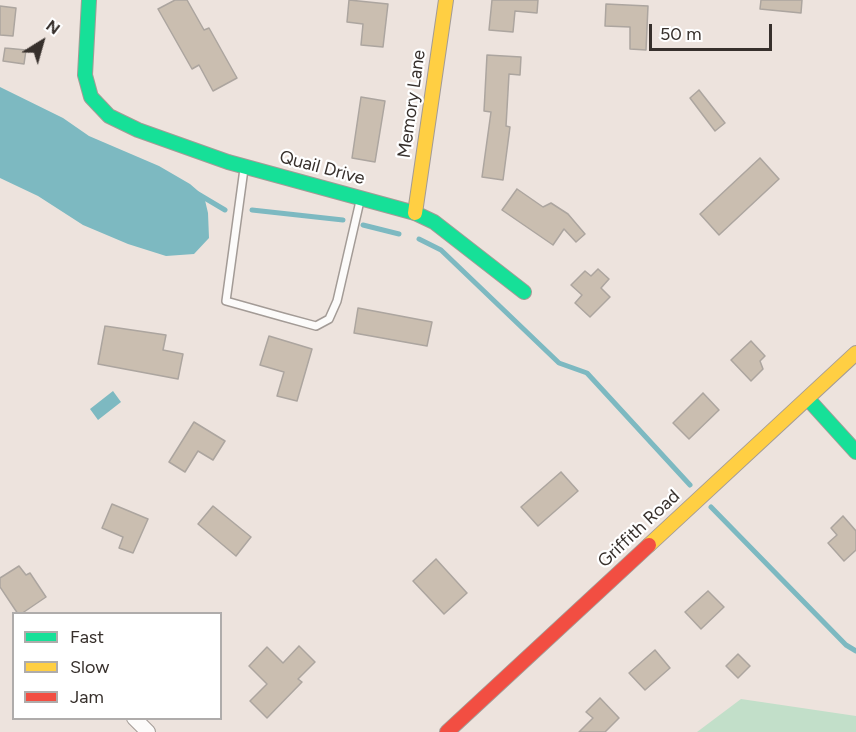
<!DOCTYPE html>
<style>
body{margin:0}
#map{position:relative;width:856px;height:732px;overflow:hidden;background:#ede3dd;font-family:Figtree,sans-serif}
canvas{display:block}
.legend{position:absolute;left:12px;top:612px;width:210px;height:108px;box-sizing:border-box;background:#fff;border:2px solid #afacab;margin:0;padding:8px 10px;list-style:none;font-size:18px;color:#37302c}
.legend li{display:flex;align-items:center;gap:12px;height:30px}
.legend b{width:30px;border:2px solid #afacab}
.north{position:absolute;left:12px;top:12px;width:60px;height:60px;-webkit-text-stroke:4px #fff;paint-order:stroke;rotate:37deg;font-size:16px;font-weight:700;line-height:24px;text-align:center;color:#37302c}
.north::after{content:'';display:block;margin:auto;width:21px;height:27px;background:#37302c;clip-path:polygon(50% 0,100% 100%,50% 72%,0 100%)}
.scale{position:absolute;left:649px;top:24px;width:123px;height:27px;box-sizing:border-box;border:3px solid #37302c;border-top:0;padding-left:8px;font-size:18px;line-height:21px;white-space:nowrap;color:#37302c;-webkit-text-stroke:4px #fff;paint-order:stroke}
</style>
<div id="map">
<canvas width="856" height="732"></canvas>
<ul class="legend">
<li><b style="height:8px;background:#16e098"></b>Fast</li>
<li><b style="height:8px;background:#ffcf43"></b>Slow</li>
<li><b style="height:8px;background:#f24e42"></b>Jam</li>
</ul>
<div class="north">N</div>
<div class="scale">50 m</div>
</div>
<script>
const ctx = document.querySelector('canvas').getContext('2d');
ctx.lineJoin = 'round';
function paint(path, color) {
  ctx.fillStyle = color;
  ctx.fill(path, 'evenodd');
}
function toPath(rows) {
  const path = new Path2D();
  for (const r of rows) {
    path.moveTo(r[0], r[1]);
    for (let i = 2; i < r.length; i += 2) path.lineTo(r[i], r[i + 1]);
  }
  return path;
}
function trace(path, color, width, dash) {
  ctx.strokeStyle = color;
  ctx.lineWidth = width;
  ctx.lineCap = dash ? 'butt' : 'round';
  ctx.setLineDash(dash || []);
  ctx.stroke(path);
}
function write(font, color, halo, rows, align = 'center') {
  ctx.font = font + ' Figtree,sans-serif';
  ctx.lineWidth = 4.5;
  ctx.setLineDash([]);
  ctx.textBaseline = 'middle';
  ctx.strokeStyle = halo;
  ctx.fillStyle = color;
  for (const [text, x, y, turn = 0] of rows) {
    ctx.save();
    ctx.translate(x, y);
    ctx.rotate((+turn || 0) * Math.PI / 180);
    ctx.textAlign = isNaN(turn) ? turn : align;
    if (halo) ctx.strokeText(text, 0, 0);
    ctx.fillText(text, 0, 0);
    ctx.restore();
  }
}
paint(toPath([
 [741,699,856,716,856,732,697,732]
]), '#c2dfc9');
paint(toPath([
 [0,87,63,118,89,136,159,166,190,184,204,196,208,213,209,238,194,254,166,256,128,244,83,225,38,196,0,178],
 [113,391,121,402,98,420,90,409]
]), '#7db9c1');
trace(toPath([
 [198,194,225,210],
 [252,210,343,220],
 [363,225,399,234],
 [419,239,441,250,559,363,587,373,690,485],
 [711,507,846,645,856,651]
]), '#7db9c1', 5);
const building = toPath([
 [175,0,187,0,204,30,209,28,237,78,213,91,199,65,192,69,158,9,175,0],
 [349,0,388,4,383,47,361,45,363,24,347,22,349,0],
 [492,0,538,0,537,13,515,11,513,32,489,30,492,0],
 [761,0,802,0,801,13,760,9,761,0],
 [606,4,648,6,646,50,630,49,630,27,605,26,606,4],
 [0,6,16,8,13,36,0,35,0,6],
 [5,48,26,50,24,64,3,61,5,48],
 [487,55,521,57,520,75,509,74,506,126,510,127,503,180,482,177,491,112,484,111,487,55],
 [699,90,725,123,715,131,690,98,699,90],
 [361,97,385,101,375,162,352,158,361,97],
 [760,158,779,179,719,235,700,214,760,158],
 [517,189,543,207,551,203,568,214,585,234,576,242,564,229,553,245,502,210,517,189],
 [598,269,609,279,601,288,610,297,590,317,575,303,582,295,571,285,585,271,591,276,598,269],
 [358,308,432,322,427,346,354,333,358,308],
 [105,326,166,335,163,350,183,354,178,379,98,364,105,326],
 [269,336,312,349,297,401,277,396,284,372,260,365,269,336],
 [751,341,765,356,760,361,763,369,751,381,731,360,751,341],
 [703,393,719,410,689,439,673,423,703,393],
 [194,422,225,441,213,460,198,451,185,472,169,462,194,422],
 [561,472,578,491,538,526,521,507,561,472],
 [112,504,148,519,133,553,119,548,123,537,102,528,112,504],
 [213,506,251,537,236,556,198,524,213,506],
 [843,516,856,531,856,550,844,561,828,543,837,535,831,528,843,516],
 [436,559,467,593,444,614,413,581,436,559],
 [19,566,26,575,30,573,46,597,21,614,18,614,0,587,0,578,19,566],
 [708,591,724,607,701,629,685,612,708,591],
 [299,646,315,662,298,679,302,682,267,718,250,701,267,684,249,666,267,647,283,663,299,646],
 [655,650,670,668,645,690,629,673,655,650],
 [738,654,750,666,738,678,726,666,738,654],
 [600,698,619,718,605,732,579,732,593,718,586,712,600,698]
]);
paint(building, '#cabeb0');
trace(building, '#aca59f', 1.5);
const lane = toPath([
 [244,169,226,301,283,317,316,326,329,319,337,301,360,201]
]);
const street = toPath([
 [134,718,148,732]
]);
const fast = toPath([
 [89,0,85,75,91,97,109,116,138,130,228,162,415,213,434,222,524,292],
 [808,399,856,452]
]);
const slow = toPath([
 [415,213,446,0],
 [649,545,856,353]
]);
const jam = toPath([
 [447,732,649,545]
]);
trace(lane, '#a39b96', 10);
trace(street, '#a39b96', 16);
trace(fast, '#a39b96', 16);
trace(slow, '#a39b96', 16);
trace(jam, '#a39b96', 16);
trace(lane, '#fcfbfa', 7);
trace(street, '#fcfbfa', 14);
trace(fast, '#16e098', 14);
trace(slow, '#ffcf43', 14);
trace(jam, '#f24e42', 14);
write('18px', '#37302c', '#fff', [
 ["Memory Lane",412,104,-82],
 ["Quail Drive",322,168,15],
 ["Griffith Road",639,529,-43]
]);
</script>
